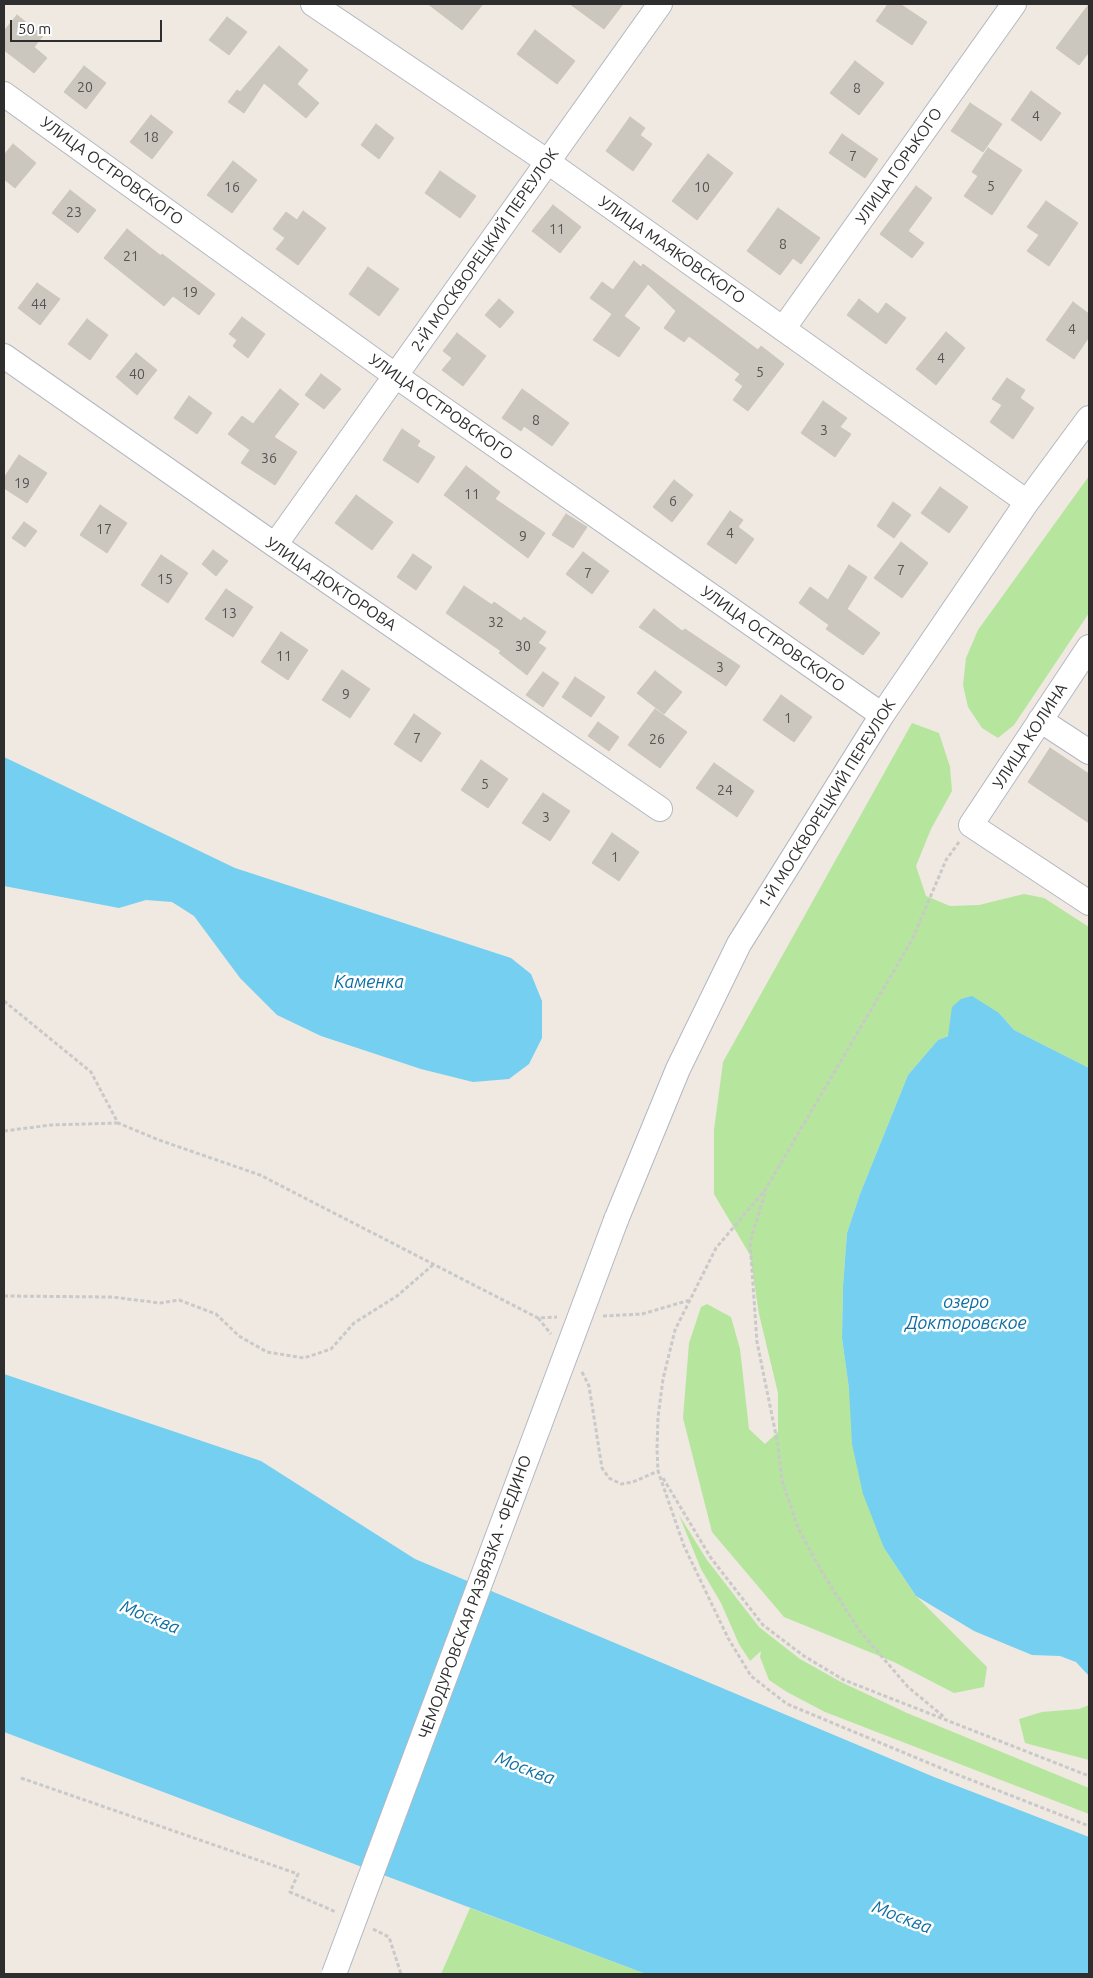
<!DOCTYPE html>
<meta charset="utf-8">
<style>
body{margin:0}
#map{position:relative;width:1093px;height:1978px;overflow:hidden;background:#efe9e1;font-family:Ubuntu,sans-serif}
canvas{display:block}
.frame{position:absolute;inset:0;border:5px solid #2e2e2e;pointer-events:none}
.scale{position:absolute;left:10px;top:20px;width:152px;height:22px;box-sizing:border-box;border:2px solid #2e2e2e;border-top:0;padding-left:6px;font-size:15px;line-height:18px;white-space:nowrap;color:#2e2e2e;-webkit-text-stroke:4px #fff;paint-order:stroke}
</style>
<div id="map">
<canvas width="1093" height="1978"></canvas>
<div class="frame"></div>
<div class="scale">50 m</div>
</div>
<script>
const ctx = document.querySelector('canvas').getContext('2d');
ctx.lineJoin = 'round';
function paint(path, color) {
  ctx.fillStyle = color;
  ctx.fill(path, 'evenodd');
}
function toPath(rows) {
  const path = new Path2D();
  for (const r of rows) {
    path.moveTo(r[0], r[1]);
    for (let i = 2; i < r.length; i += 2) path.lineTo(r[i], r[i + 1]);
  }
  return path;
}
function trace(path, color, width, dash) {
  ctx.strokeStyle = color;
  ctx.lineWidth = width;
  ctx.lineCap = dash ? 'butt' : 'round';
  ctx.setLineDash(dash || []);
  ctx.stroke(path);
}
function write(font, color, halo, rows, align = 'center') {
  ctx.font = font + ' Ubuntu,sans-serif';
  ctx.lineWidth = 5;
  ctx.setLineDash([]);
  ctx.textBaseline = 'middle';
  ctx.strokeStyle = halo;
  ctx.fillStyle = color;
  for (const [text, x, y, turn = 0] of rows) {
    ctx.save();
    ctx.translate(x, y);
    ctx.rotate((+turn || 0) * Math.PI / 180);
    ctx.textAlign = isNaN(turn) ? turn : align;
    if (halo) ctx.strokeText(text, 0, 0);
    ctx.fillText(text, 0, 0);
    ctx.restore();
  }
}
paint(toPath([
 [1089,476,1089,613,1014,725,998,738,982,728,968,707,963,685,966,658,978,630],
 [912,723,939,733,950,767,952,791,931,829,916,866,926,896,950,906,979,905,1024,894,1044,898,1089,927,1089,1068,1014,1030,999,1013,938,1040,908,1075,860,1194,847,1233,843,1286,842,1338,849,1389,884,1548,916,1596,987,1667,984,1687,954,1693,894,1662,784,1617,712,1532,683,1418,689,1343,701,1307,707,1304,731,1317,740,1349,749,1429,765,1444,778,1432,778,1393,759,1314,750,1255,714,1194,714,1130,723,1062],
 [679,1515,707,1560,759,1627,800,1659,841,1682,907,1713,1089,1788,1089,1814,825,1712,787,1692,769,1680,760,1657,761,1651,750,1661,739,1644,721,1603,701,1569],
 [1089,1705,1089,1760,1025,1743,1019,1719,1042,1712,1079,1709],
 [470,1908,646,1974,441,1974]
]), '#b6e59e');
paint(toPath([
 [4,757,235,868,511,958,531,974,542,1001,542,1038,529,1064,509,1079,473,1082,421,1069,321,1036,277,1015,240,978,194,916,172,902,146,900,119,908,4,886],
 [972,996,999,1013,1014,1030,1089,1068,1089,1676,1076,1662,1060,1656,1032,1655,974,1631,916,1596,884,1548,863,1494,852,1444,849,1389,842,1338,843,1286,847,1233,860,1194,908,1075,938,1040,948,1036,952,1007,961,999],
 [4,1374,261,1461,415,1559,934,1777,1089,1837,1089,1974,646,1974,4,1732]
]), '#75cff0');
const building = toPath([
 [428,4,483,4,462,30,428,4],
 [570,4,623,4,604,29,570,4],
 [888,4,900,4,927,22,912,45,876,21,888,4],
 [1089,4,1089,52,1079,65,1056,48,1089,4],
 [17,15,43,36,34,47,47,58,34,73,4,50,4,31,17,15],
 [227,17,247,32,229,55,209,40,227,17],
 [535,30,575,61,557,84,517,54,535,30],
 [279,46,308,70,297,84,319,103,306,118,264,83,244,113,228,102,237,90,240,92,279,46],
 [855,61,884,83,859,115,830,93,855,61],
 [84,66,106,83,86,109,64,92,84,66],
 [1031,91,1061,113,1041,141,1011,120,1031,91],
 [970,103,1002,124,983,152,951,131,970,103],
 [151,115,173,132,152,159,130,142,151,115],
 [630,117,645,128,640,135,652,144,633,171,606,151,630,117],
 [376,124,394,138,379,159,361,145,376,124],
 [842,134,878,159,865,178,829,153,842,134],
 [13,144,36,163,15,188,4,179,4,155,13,144],
 [988,148,1022,170,992,215,964,196,978,176,972,172,988,148],
 [708,154,733,173,697,220,672,201,708,154],
 [233,161,257,180,232,213,207,195,233,161],
 [440,171,476,196,460,218,425,193,440,171],
 [916,186,932,198,908,231,924,243,912,258,880,234,916,186],
 [70,190,96,210,78,233,52,213,70,190],
 [1046,201,1078,223,1049,266,1027,251,1039,235,1027,227,1046,201],
 [553,205,581,227,560,253,532,231,553,205],
 [778,208,820,238,801,264,793,258,780,275,747,251,778,208],
 [303,211,326,228,298,265,276,249,285,238,273,229,286,212,297,220,303,211],
 [127,229,161,256,162,254,215,294,199,315,173,296,164,306,104,258,127,229],
 [634,261,641,267,643,264,758,350,761,346,784,364,748,411,733,400,743,386,735,380,740,374,689,336,684,342,664,328,676,311,648,284,624,316,640,328,619,357,593,340,612,314,590,298,602,282,613,290,634,261],
 [368,267,399,289,379,316,349,294,368,267],
 [37,283,60,299,40,325,18,308,37,283],
 [499,299,514,312,500,328,485,315,499,299],
 [859,299,878,314,886,303,906,318,886,344,847,315,859,299],
 [1073,302,1089,314,1089,337,1074,359,1046,340,1073,302],
 [242,317,265,334,248,358,233,346,237,340,229,334,242,317],
 [87,319,108,335,90,360,68,344,87,319],
 [946,332,965,348,936,385,916,369,946,332],
 [457,333,486,356,463,386,442,370,452,358,443,351,457,333],
 [136,353,157,370,137,395,116,377,136,353],
 [321,374,341,389,324,409,305,395,321,374],
 [1007,378,1025,390,1020,398,1034,408,1013,439,990,422,1002,405,992,399,1007,378],
 [280,389,299,404,274,437,297,452,275,485,241,463,250,450,228,434,242,416,253,424,280,389],
 [522,389,569,423,552,446,524,426,521,431,502,418,522,389],
 [189,396,212,413,197,434,174,418,189,396],
 [823,401,847,418,840,427,851,434,835,457,801,433,823,401],
 [402,429,420,441,417,446,435,457,418,483,383,460,402,429],
 [19,455,47,473,27,503,4,488,4,478,19,455],
 [466,466,500,492,495,499,545,533,528,558,444,495,466,466],
 [674,480,693,495,672,522,653,507,674,480],
 [940,487,968,507,949,533,921,513,940,487],
 [356,495,393,522,372,550,335,523,356,495],
 [893,502,911,515,894,538,877,526,893,502],
 [100,505,127,523,107,553,80,535,100,505],
 [730,511,743,520,738,527,754,539,736,564,707,544,730,511],
 [566,514,587,527,573,548,552,535,566,514],
 [24,522,37,531,25,547,12,538,24,522],
 [901,542,928,563,902,598,874,578,901,542],
 [213,550,228,561,216,576,202,564,213,550],
 [583,552,609,571,592,594,566,574,583,552],
 [413,554,432,567,416,590,397,577,413,554],
 [161,555,188,573,168,603,141,585,161,555],
 [849,565,867,577,847,609,880,633,863,655,826,629,829,625,799,603,810,587,828,600,849,565],
 [464,586,492,605,494,602,521,621,524,617,546,632,538,643,546,648,527,675,499,653,501,651,446,613,464,586],
 [226,589,253,607,233,637,205,619,226,589],
 [654,609,682,631,685,629,740,666,726,686,639,627,654,609],
 [281,632,308,650,288,680,261,662,281,632],
 [342,670,370,689,350,718,322,700,342,670],
 [655,671,682,692,664,714,637,693,655,671],
 [543,672,559,683,543,707,526,695,543,672],
 [575,677,605,697,591,717,562,697,575,677],
 [781,695,812,717,794,742,763,720,781,695],
 [655,709,687,732,660,768,628,745,655,709],
 [414,714,441,733,421,762,394,744,414,714],
 [598,722,619,737,609,751,588,736,598,722],
 [1050,748,1089,774,1089,823,1028,782,1050,748],
 [481,760,508,779,488,808,461,790,481,760],
 [714,763,754,791,737,817,696,788,714,763],
 [543,793,570,811,550,841,522,823,543,793],
 [612,833,639,852,619,881,592,863,612,833]
]);
paint(building, '#cbc7bf');
trace(building, '#cbc5ba', 1);
const minor = toPath([
 [313,4,548,162,1027,502],
 [4,94,396,376,882,715],
 [783,329,1014,4],
 [4,356,275,545,660,809],
 [275,545,660,4],
 [1089,647,971,825,1089,903],
 [1040,720,1089,752],
 [616,1220,678,1069,739,944,882,715,1027,502,1089,418]
]);
trace(minor, '#b4b7c1', 26);
trace(toPath([
 [959,842,946,860,912,940,765,1190,716,1248,675,1330,663,1379,658,1417,657,1449,658,1471,684,1546,728,1638,751,1676,787,1704,943,1769,1089,1826],
 [4,1001,91,1072,118,1123,159,1140,260,1175,538,1318,557,1317],
 [4,1131,51,1125,118,1123],
 [765,1193,750,1242,757,1342,778,1445,782,1481,799,1530,823,1574,859,1630,908,1687,944,1717],
 [4,1296,112,1297,160,1303,179,1300,216,1314,239,1336,267,1352,304,1358,331,1349,354,1323,397,1296,434,1264],
 [603,1316,642,1314,690,1300],
 [538,1318,551,1334],
 [582,1372,589,1386,602,1468,609,1478,621,1484,633,1482,658,1471,659,1473],
 [663,1478,711,1558,763,1625,804,1656,844,1680,1089,1776],
 [21,1778,298,1874,290,1892,336,1912],
 [373,1929,389,1937,401,1974]
]), '#c9c9c9', 3, [4, 2.5]);
trace(minor, '#fff', 24);
const minorBridge = toPath([
 [334,1974,616,1220]
]);
trace(minorBridge, '#b4b7c1', 26, []);
trace(minorBridge, '#fff', 24);
write('14px', '#555452', null, [
 ["20",85,87],
 ["8",857,88],
 ["4",1036,116],
 ["18",151,137],
 ["7",853,156],
 ["5",991,186],
 ["16",232,187],
 ["10",702,187],
 ["23",74,212],
 ["11",557,229],
 ["8",783,244],
 ["21",131,256],
 ["19",190,292],
 ["44",39,304],
 ["4",1072,329],
 ["4",941,358],
 ["5",760,372],
 ["40",137,374],
 ["8",536,420],
 ["3",824,430],
 ["36",269,458],
 ["19",22,483],
 ["11",472,494],
 ["6",673,501],
 ["17",104,529],
 ["4",730,533],
 ["9",523,536],
 ["7",901,570],
 ["7",588,573],
 ["15",165,579],
 ["13",229,613],
 ["32",496,622],
 ["30",523,646],
 ["11",284,656],
 ["3",720,667],
 ["9",346,694],
 ["1",788,718],
 ["7",417,738],
 ["26",657,739],
 ["5",485,784],
 ["24",725,790],
 ["3",546,817],
 ["1",615,857]
]);
write('16px', '#2e2e2e', '#fff', [
 ["УЛИЦА ГОРЬКОГО",899,166,-55],
 ["УЛИЦА ОСТРОВСКОГО",112,171,36],
 ["2-Й МОСКВОРЕЦКИЙ ПЕРЕУЛОК",485,250,-55],
 ["УЛИЦА МАЯКОВСКОГО",672,250,35],
 ["УЛИЦА ОСТРОВСКОГО",441,407,35],
 ["УЛИЦА ДОКТОРОВА",331,584,34],
 ["УЛИЦА ОСТРОВСКОГО",773,639,35],
 ["УЛИЦА КОЛИНА",1030,736,-57],
 ["1-Й МОСКВОРЕЦКИЙ ПЕРЕУЛОК",827,804,-58],
 ["ЧЕМОДУРОВСКАЯ РАЗВЯЗКА - ФЕДИНО",475,1597,-70]
]);
write('italic 18px', '#0d6fa3', '#fff', [
 ["Каменка",369,982],
 ["озеро",966,1302],
 ["Докторовское",966,1323],
 ["Москва",150,1617,22],
 ["Москва",525,1768,21],
 ["Москва",902,1917,21]
]);
</script>
